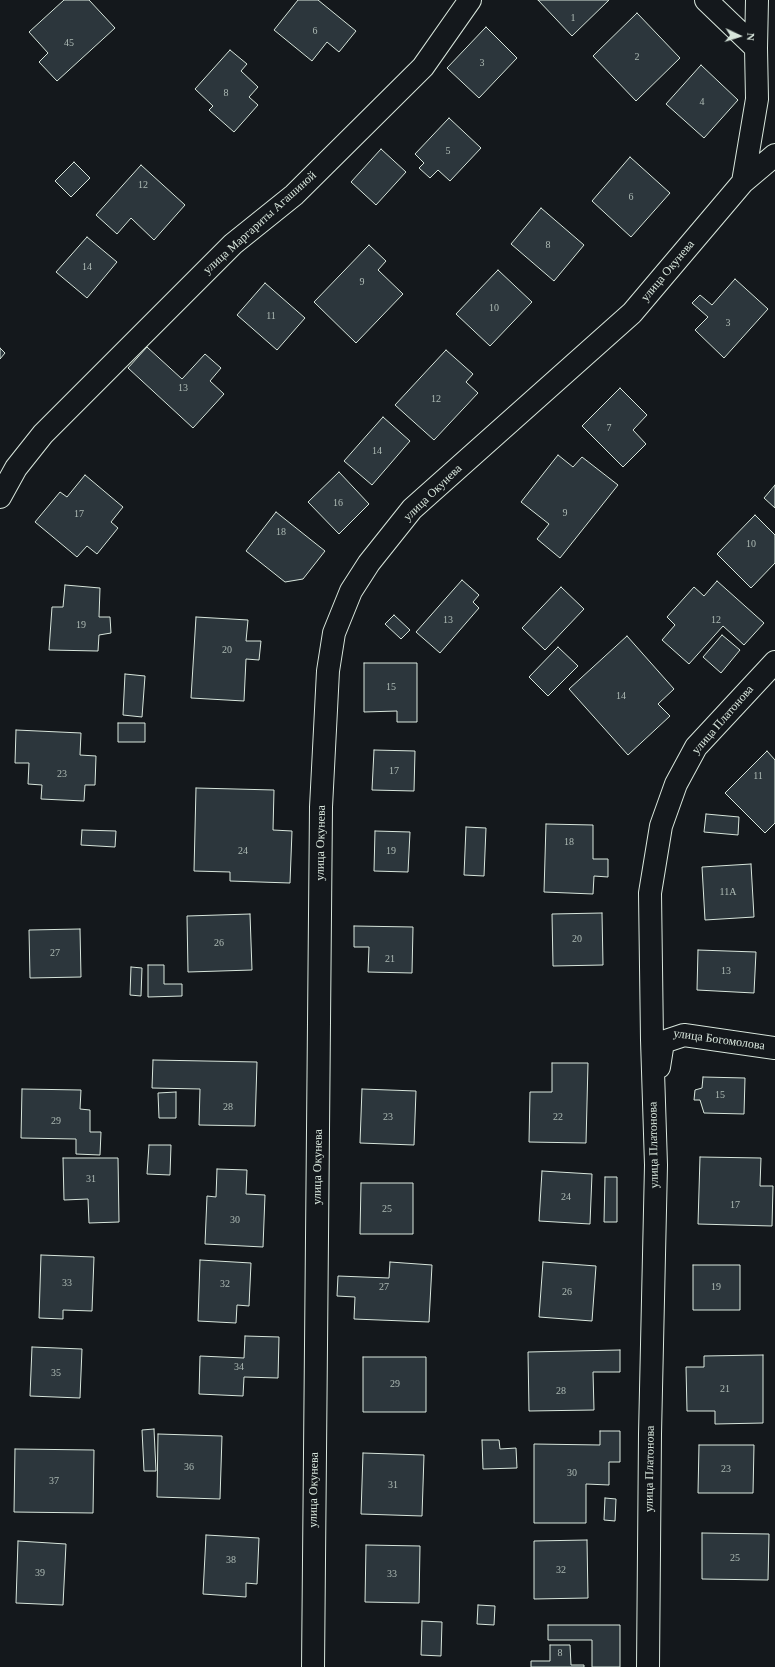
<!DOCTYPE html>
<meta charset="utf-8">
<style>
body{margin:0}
#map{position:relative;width:775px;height:1667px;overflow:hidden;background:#14181c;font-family:Georgia,serif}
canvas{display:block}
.north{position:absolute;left:719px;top:16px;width:40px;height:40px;-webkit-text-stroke:3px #14181c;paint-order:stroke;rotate:94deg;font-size:11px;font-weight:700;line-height:16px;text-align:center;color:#d8e6dc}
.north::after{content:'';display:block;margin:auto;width:14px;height:18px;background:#d8e6dc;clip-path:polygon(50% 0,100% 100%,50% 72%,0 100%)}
</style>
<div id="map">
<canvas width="775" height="1667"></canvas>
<div class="north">N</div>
</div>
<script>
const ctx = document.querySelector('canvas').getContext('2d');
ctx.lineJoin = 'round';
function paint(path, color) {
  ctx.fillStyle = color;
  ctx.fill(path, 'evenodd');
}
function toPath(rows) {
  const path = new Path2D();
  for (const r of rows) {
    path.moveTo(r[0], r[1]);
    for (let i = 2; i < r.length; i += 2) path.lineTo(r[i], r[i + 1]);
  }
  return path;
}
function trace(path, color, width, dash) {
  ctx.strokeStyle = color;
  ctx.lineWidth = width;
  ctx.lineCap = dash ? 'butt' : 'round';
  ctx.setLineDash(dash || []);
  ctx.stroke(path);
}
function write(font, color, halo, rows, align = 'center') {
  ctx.font = font + ' Georgia,serif';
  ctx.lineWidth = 3;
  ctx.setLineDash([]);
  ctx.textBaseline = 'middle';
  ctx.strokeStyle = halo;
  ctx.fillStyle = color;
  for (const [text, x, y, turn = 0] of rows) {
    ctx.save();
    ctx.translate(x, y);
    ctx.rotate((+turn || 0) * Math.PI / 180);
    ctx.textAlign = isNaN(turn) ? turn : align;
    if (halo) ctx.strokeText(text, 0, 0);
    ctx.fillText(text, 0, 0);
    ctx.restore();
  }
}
const building = toPath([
 [64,0,89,0,115,28,57,81,39,62,48,53,29,32,64,0],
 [298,0,318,0,356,31,339,52,327,42,312,61,274,30,298,0],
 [538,0,609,0,572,36,538,0],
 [637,13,680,58,636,101,593,56,637,13],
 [486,27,517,58,479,98,447,68,486,27],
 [230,50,247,64,241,71,258,87,249,97,258,105,234,132,209,110,213,106,195,89,230,50],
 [701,65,738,100,704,138,666,104,701,65],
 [449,118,481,148,450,181,438,170,430,178,419,168,424,163,415,154,449,118],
 [381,149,406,172,376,205,351,182,381,149],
 [630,157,670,193,631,237,592,201,630,157],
 [74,162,90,178,71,197,55,181,74,162],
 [141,165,185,205,154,240,131,218,117,234,96,215,141,165],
 [541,208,584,245,554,281,511,244,541,208],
 [87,237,117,262,87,298,56,272,87,237],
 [369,245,386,261,378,270,403,294,356,343,314,302,369,245],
 [498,270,532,302,490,346,456,314,498,270],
 [735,279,768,309,724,358,695,330,708,317,692,303,700,295,712,305,735,279],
 [265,283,305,318,277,350,237,315,265,283],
 [147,347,182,379,205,354,221,368,210,381,224,394,193,428,128,368,147,347],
 [0,348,5,353,0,359,0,348],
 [446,350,473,374,466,382,478,393,434,440,395,405,446,350],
 [620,388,647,415,633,430,646,444,623,467,582,426,620,388],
 [383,417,410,441,372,485,344,461,383,417],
 [558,455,573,467,582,457,618,485,560,558,537,539,549,524,521,502,558,455],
 [339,472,369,504,339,534,308,502,339,472],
 [85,475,123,507,111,522,118,528,97,554,87,546,77,557,35,522,60,492,67,497,85,475],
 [775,485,775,508,764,498,775,485],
 [276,512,325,551,303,579,285,582,246,551,276,512],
 [755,515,775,535,775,563,751,588,717,554,755,515],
 [462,580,479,595,473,602,479,608,440,653,416,632,462,580],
 [717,581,764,623,744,645,723,626,689,664,662,640,675,625,667,617,694,587,704,596,717,581],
 [65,585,100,588,99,617,110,617,111,633,99,635,98,651,49,650,52,607,63,607,65,585],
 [561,587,584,609,545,650,522,628,561,587],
 [394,615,410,630,401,639,385,624,394,615],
 [196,617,248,620,246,641,261,641,259,660,246,659,244,701,191,698,196,617],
 [722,635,740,650,721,673,703,657,722,635],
 [627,636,674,689,658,704,670,716,628,755,569,689,627,636],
 [558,647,578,666,548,696,529,677,558,647],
 [364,663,417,663,417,722,397,722,397,711,364,712,364,663],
 [125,674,145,676,142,717,123,715,125,674],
 [118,723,145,723,145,742,118,742,118,723],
 [16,730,81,733,80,755,96,756,95,785,85,785,84,801,41,799,42,785,28,784,29,763,15,763,16,730],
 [374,750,415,751,414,791,372,790,374,750],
 [767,751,775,760,775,823,765,833,725,793,767,751],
 [196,788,274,790,273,830,292,831,290,883,230,881,230,872,194,871,196,788],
 [706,814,739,817,738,835,704,832,706,814],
 [546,824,593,825,593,859,608,859,608,877,594,876,593,894,544,892,546,824],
 [466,827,486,828,484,876,464,875,466,827],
 [82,830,116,831,115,847,81,845,82,830],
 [375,831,410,832,408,872,374,871,375,831],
 [751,864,754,917,705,920,702,867,751,864],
 [602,913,603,965,553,966,552,914,602,913],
 [250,914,252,970,188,972,187,916,250,914],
 [354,926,413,927,412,973,368,972,369,947,354,947,354,926],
 [80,929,81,977,30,978,29,930,80,929],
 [698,950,756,952,754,993,697,990,698,950],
 [148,965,164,965,164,984,182,984,182,996,148,997,148,965],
 [131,967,142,968,141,996,130,995,131,967],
 [153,1060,257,1062,255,1126,199,1125,200,1089,152,1088,153,1060],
 [552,1063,588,1063,586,1143,529,1142,530,1092,552,1092,552,1063],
 [703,1077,745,1078,744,1114,704,1113,700,1100,694,1100,695,1090,702,1088,703,1077],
 [22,1089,81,1090,80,1109,90,1110,90,1132,101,1132,100,1155,76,1154,76,1139,21,1138,22,1089],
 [362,1089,416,1091,414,1145,360,1143,362,1089],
 [176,1092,176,1118,159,1118,158,1093,176,1092],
 [149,1145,171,1145,170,1175,147,1174,149,1145],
 [700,1157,761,1158,760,1186,773,1186,772,1226,698,1224,700,1157],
 [63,1158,118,1158,119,1222,89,1223,88,1199,64,1200,63,1158],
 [217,1169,247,1170,246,1194,265,1195,263,1247,205,1244,207,1196,216,1197,217,1169],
 [542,1171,592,1174,590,1224,539,1221,542,1171],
 [605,1177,617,1177,617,1222,604,1222,605,1177],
 [361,1183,413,1183,413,1234,360,1234,361,1183],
 [41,1255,94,1257,92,1311,63,1310,63,1319,39,1318,41,1255],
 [200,1260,251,1263,249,1306,237,1305,236,1323,198,1321,200,1260],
 [390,1262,432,1265,429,1322,354,1319,355,1297,337,1296,338,1276,389,1278,390,1262],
 [543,1262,596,1266,592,1321,539,1317,543,1262],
 [693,1265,740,1265,740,1310,693,1310,693,1265],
 [245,1336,279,1337,278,1378,244,1377,243,1396,199,1394,200,1356,244,1358,245,1336],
 [32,1347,82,1349,80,1398,30,1396,32,1347],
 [620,1350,620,1372,593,1372,594,1410,529,1411,528,1352,620,1350],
 [763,1355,763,1423,715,1424,715,1411,687,1411,686,1367,704,1367,704,1356,763,1355],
 [363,1357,426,1357,426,1412,363,1412,363,1357],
 [154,1429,156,1471,144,1471,142,1430,154,1429],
 [600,1431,620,1431,620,1462,609,1462,609,1485,586,1484,586,1523,534,1523,534,1444,600,1445,600,1431],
 [158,1434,222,1436,220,1499,157,1497,158,1434],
 [482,1440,499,1440,500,1449,516,1448,517,1468,483,1469,482,1440],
 [699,1445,754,1445,753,1493,698,1493,699,1445],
 [15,1449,94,1450,93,1513,14,1512,15,1449],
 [363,1453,424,1455,422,1516,361,1514,363,1453],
 [605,1498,616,1499,615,1521,604,1520,605,1498],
 [702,1533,769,1534,768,1580,702,1579,702,1533],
 [206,1535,259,1538,257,1584,246,1583,246,1597,203,1594,206,1535],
 [587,1540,588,1598,534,1599,534,1541,587,1540],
 [18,1541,66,1544,63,1605,16,1603,18,1541],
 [366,1545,420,1546,419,1603,365,1602,366,1545],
 [478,1605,495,1606,494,1625,477,1624,478,1605],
 [422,1621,442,1622,441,1656,421,1655,422,1621],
 [548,1625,620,1625,620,1667,592,1667,592,1640,548,1640,548,1625],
 [550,1645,570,1645,571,1665,584,1665,584,1667,531,1667,531,1661,550,1661,550,1645]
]);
paint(building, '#2c363c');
trace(building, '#d8e6dc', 1);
const minor = toPath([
 [706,0,756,48,757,99,743,182],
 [756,48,757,0],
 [0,497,16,468,43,434,233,244,294,195,423,67,470,0],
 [659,1067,663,1042,684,1035,775,1048],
 [313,1667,321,807,328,671,334,633,351,591,369,563,412,509,632,313,743,182,775,155],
 [648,1667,650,1434,656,1165,652,1040,650,893,661,826,676,784,696,747,775,662]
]);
trace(minor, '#d8e6dc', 24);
trace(minor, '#14181c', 22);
write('10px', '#adbab4', null, [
 ["1",573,18],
 ["6",315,31],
 ["45",69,43],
 ["2",637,57],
 ["3",482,63],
 ["8",226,93],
 ["4",702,102],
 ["5",448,151],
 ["12",143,185],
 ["6",631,197],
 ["8",548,245],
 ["14",87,267],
 ["9",362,282],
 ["10",494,308],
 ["11",271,316],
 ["3",728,323],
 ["13",183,388],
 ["12",436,399],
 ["7",609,428],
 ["14",377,451],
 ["16",338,503],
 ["9",565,513],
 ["17",79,514],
 ["18",281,532],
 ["10",751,544],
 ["13",448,620],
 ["12",716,620],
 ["19",81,625],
 ["20",227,650],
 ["15",391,687],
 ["14",621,696],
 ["17",394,771],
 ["23",62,774],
 ["11",758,776],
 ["18",569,842],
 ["24",243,851],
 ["19",391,851],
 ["11А",728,892],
 ["20",577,939],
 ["26",219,943],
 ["27",55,953],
 ["21",390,959],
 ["13",726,971],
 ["15",720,1095],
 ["28",228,1107],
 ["23",388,1117],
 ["22",558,1117],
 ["29",56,1121],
 ["31",91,1179],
 ["24",566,1197],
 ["17",735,1205],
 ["25",387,1209],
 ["30",235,1220],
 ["33",67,1283],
 ["32",225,1284],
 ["27",384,1287],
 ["19",716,1287],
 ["26",567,1292],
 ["34",239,1367],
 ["35",56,1373],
 ["29",395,1384],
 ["21",725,1389],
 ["28",561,1391],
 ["36",189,1467],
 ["23",726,1469],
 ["30",572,1473],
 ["37",54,1481],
 ["31",393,1485],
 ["25",735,1558],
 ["38",231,1560],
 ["32",561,1570],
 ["39",40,1573],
 ["33",392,1574],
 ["8",560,1653]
]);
write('12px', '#d8e6dc', '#14181c', [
 ["улица Маргариты Агашиной",260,223,-42],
 ["улица Окунева",668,271,-50],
 ["улица Окунева",433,493,-44],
 ["улица Платонова",723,720,-49],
 ["улица Окунева",321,843,-89],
 ["улица Богомолова",719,1040,8],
 ["улица Платонова",654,1145,-91],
 ["улица Окунева",318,1167,-89],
 ["улица Платонова",650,1469,-89],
 ["улица Окунева",314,1490,-89]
]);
</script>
